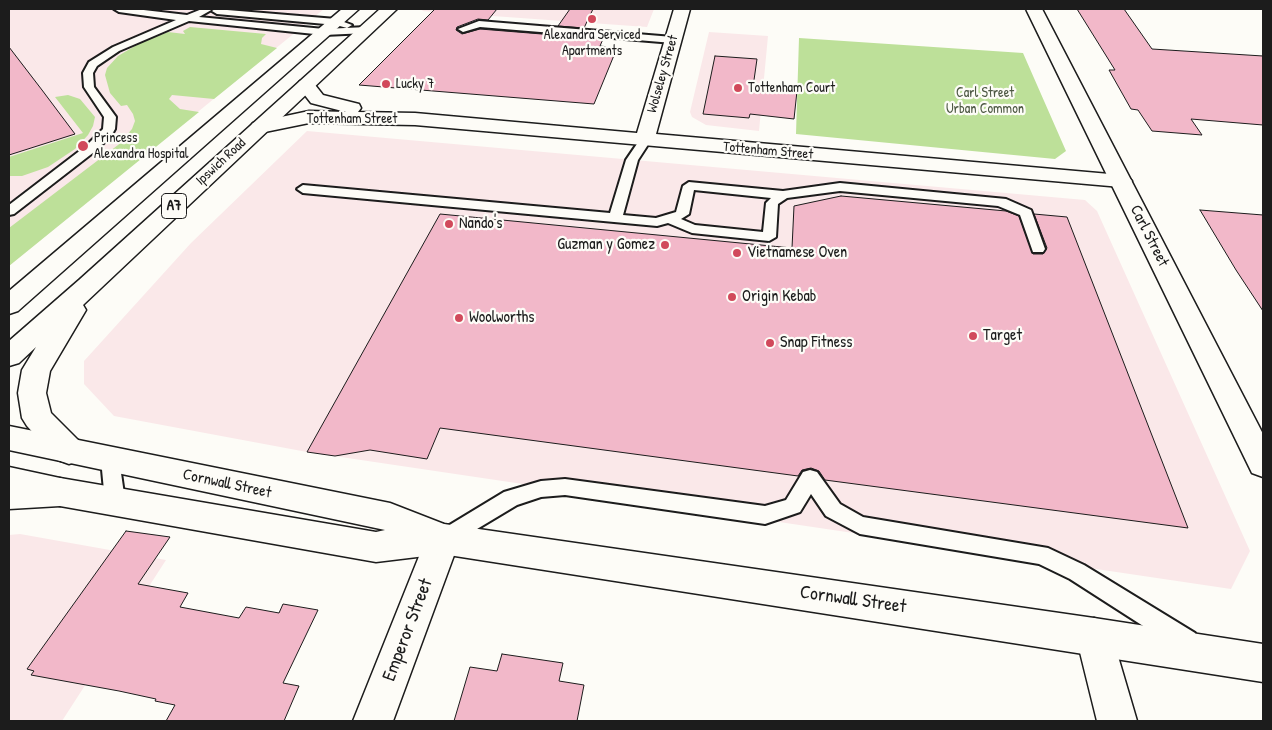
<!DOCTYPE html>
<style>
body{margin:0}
#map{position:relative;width:1272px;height:730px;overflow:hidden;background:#fdfcf7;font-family:"Patrick Hand",sans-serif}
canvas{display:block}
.frame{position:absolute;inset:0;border:10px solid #1c1c1c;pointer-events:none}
</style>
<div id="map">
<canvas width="1272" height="730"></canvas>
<div class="frame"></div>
</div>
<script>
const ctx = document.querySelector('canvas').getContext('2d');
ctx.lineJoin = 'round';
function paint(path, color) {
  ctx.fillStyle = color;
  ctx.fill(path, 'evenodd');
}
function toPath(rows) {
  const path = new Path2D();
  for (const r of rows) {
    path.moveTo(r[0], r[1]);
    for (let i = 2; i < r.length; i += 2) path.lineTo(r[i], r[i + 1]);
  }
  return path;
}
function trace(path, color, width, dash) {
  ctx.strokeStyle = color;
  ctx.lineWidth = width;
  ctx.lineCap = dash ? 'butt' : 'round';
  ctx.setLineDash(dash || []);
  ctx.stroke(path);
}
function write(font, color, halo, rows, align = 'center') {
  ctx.font = font + ' "Patrick Hand",sans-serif';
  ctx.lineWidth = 4.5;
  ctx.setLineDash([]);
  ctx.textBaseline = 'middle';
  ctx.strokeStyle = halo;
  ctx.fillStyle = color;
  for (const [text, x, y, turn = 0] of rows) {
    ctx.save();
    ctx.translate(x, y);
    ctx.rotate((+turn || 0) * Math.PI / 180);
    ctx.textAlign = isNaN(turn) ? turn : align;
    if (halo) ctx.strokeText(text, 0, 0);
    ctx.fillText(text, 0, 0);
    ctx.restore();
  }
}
paint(toPath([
 [9,9,324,9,9,266],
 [424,9,654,9,647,27,422,11],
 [709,32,768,36,759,131,706,125,692,117,690,112],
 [307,131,1085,200,1097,211,1250,551,1231,589,307,452,114,416,84,384,84,361,191,243],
 [20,534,166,560,62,721,9,721,9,535]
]), '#fae8e9');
paint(toPath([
 [190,27,266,34,262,38,261,44,277,48,214,99,172,95,169,99,180,109,199,112,9,266,9,228,118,145,132,129,135,121,133,114,127,105,121,106,110,93,105,75,107,68,118,56,140,43,168,32,185,34,183,31],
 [799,38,1023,53,1066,151,1055,159,796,134],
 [68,95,80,99,95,117,93,126,88,135,75,149,48,167,22,176,9,176,9,157,83,133,55,97]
]), '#bde099');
const building = toPath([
 [435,9,497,9,488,20,478,19,457,27,456,30,462,34,480,29,579,37,603,39,600,46,617,48,594,104,359,85,435,9],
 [570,9,593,9,584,28,558,26,570,9],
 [1077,9,1124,9,1152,49,1263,56,1263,125,1191,119,1202,135,1152,131,1138,110,1131,109,1109,70,1115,70,1077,9],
 [9,47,42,90,75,134,9,155,9,47],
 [715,56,757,59,753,87,797,91,794,119,750,114,749,118,703,114,715,56],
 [841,196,1006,211,1019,216,1033,254,1043,254,1047,248,1034,214,1067,217,1188,528,825,480,819,471,811,468,802,470,798,476,440,428,427,459,370,450,335,456,307,452,440,214,792,248,794,206,841,196],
 [1200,210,1263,215,1263,311,1236,270,1200,210],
 [126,531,170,537,138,584,188,593,180,607,239,618,246,607,279,613,283,604,318,610,283,683,299,686,284,721,166,721,175,705,155,701,156,699,119,691,31,675,34,671,27,669,126,531],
 [502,654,563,663,559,681,584,685,577,721,454,721,470,667,497,671,502,654]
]);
paint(building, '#f2b8c9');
trace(building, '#1c1c1c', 1);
const lane = toPath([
 [114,9,135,9,187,15,202,9,213,9,199,17,324,29,367,27,372,30,367,33,324,35,189,21,119,51,97,66,93,73,94,87,116,117,115,129,111,136,94,152,14,214,9,215,9,205,86,146,103,129,104,117,84,87,83,73,89,62,113,47,176,20,119,12,114,9],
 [215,9,336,19,352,25,347,28,336,25,217,14,212,11,215,9],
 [479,21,673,37,678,40,673,43,480,27,463,32,458,29,479,21],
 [645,136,651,140,638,160,623,215,656,218,676,212,683,186,689,182,783,191,840,183,1006,199,1031,210,1045,249,1043,252,1033,252,1020,215,998,206,840,191,787,198,778,204,776,237,769,241,692,233,668,223,657,226,303,193,297,189,303,185,610,213,626,160,641,138,645,136],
 [694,190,771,198,766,203,763,232,695,225,681,219,689,214,694,190],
 [110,451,116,454,119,459,125,501,122,507,115,509,108,507,105,501,101,459,104,454,110,451],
 [810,470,817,472,840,504,863,517,1048,548,1084,565,1195,633,1198,641,1195,649,1187,652,1179,649,1070,579,1039,564,860,534,826,516,811,494,800,512,765,524,565,495,541,497,517,505,452,544,445,547,438,544,435,538,438,532,504,492,541,481,565,479,765,506,786,500,803,472,810,470]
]);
const street = toPath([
 [674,9,690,9,656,134,1121,175,1128,177,1132,181,1128,185,1121,187,415,125,309,123,260,133,253,131,250,127,253,123,309,111,346,112,311,103,297,85,300,81,306,80,312,81,323,95,359,104,361,108,358,112,415,113,637,133,674,9],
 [443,524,455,528,460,539,393,721,353,721,426,539,431,528,443,524],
 [1094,618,1107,623,1112,636,1137,721,1097,721,1076,636,1081,623,1094,618]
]);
const secondary = toPath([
 [1026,9,1042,9,1263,434,1263,477,1252,473,1026,9],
 [9,426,390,503,444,524,1094,618,1263,644,1263,682,442,554,376,562,60,506,9,493,9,467,60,478,376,532,385,530,9,450,9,426]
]);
const highway = toPath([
 [342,9,359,9,18,311,9,314,9,291,342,9],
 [380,9,397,9,83,305,86,310,50,371,46,393,51,413,80,442,84,451,80,460,69,464,58,460,27,426,22,418,18,393,22,370,36,347,19,363,9,366,9,341,79,280,380,9],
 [60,478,71,482,76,492,71,502,60,506,9,509,9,481,60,478]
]);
trace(lane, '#1c1c1c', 4);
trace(street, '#1c1c1c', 3);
trace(secondary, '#1c1c1c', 3);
trace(highway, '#1c1c1c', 3);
paint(lane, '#fdfcf7');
paint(street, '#fdfcf7');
paint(secondary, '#fdfcf7');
paint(highway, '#fdfcf7');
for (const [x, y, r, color] of [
 [592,19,5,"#d1495b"],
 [386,84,5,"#d1495b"],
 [738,88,5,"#d1495b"],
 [83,146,6,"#d1495b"],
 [449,224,5,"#d1495b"],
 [665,245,5,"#d1495b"],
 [737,253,5,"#d1495b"],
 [732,297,5,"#d1495b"],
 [459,318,5,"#d1495b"],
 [973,336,5,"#d1495b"],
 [770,343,5,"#d1495b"]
]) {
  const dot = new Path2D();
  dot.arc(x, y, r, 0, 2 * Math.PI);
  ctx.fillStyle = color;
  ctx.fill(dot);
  trace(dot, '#fdfcf7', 2);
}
write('14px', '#1c1c1c', '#fdfcf7', [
 ["Alexandra Serviced",592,35,"center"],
 ["Apartments",592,51,"center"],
 ["Lucky 7",396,84],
 ["Tottenham Court",748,88],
 ["Princess",94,138],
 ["Alexandra Hospital",94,154]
], 'left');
write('14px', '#1c1c1c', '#fdfcf7', [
 ["Wolseley Street",663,74,-74],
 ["Tottenham Street",352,119],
 ["Tottenham Street",768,151,5],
 ["Ipswich Road",221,162,-43]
]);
write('14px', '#4c5742', '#fdfcf7', [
 ["Carl Street",985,93],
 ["Urban Common",985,109]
]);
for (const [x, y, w] of [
 [174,206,25]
]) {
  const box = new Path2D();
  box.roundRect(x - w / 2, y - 12.5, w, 25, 4);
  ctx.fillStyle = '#fdfcf7';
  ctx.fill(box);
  trace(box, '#1c1c1c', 1);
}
write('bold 15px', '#1c1c1c', null, [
 ["A7",174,206]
]);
write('16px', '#1c1c1c', '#fdfcf7', [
 ["Nando's",459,224],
 ["Guzman y Gomez",655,245,"right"],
 ["Vietnamese Oven",747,253],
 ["Origin Kebab",742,297],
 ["Woolworths",469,318],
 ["Target",983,336],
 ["Snap Fitness",780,343]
], 'left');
write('16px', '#1c1c1c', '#fdfcf7', [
 ["Carl Street",1149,236,63],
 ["Cornwall Street",227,484,12]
]);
write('19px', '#1c1c1c', '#fdfcf7', [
 ["Cornwall Street",853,600,8],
 ["Emperor Street",408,630,-69]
]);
</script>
